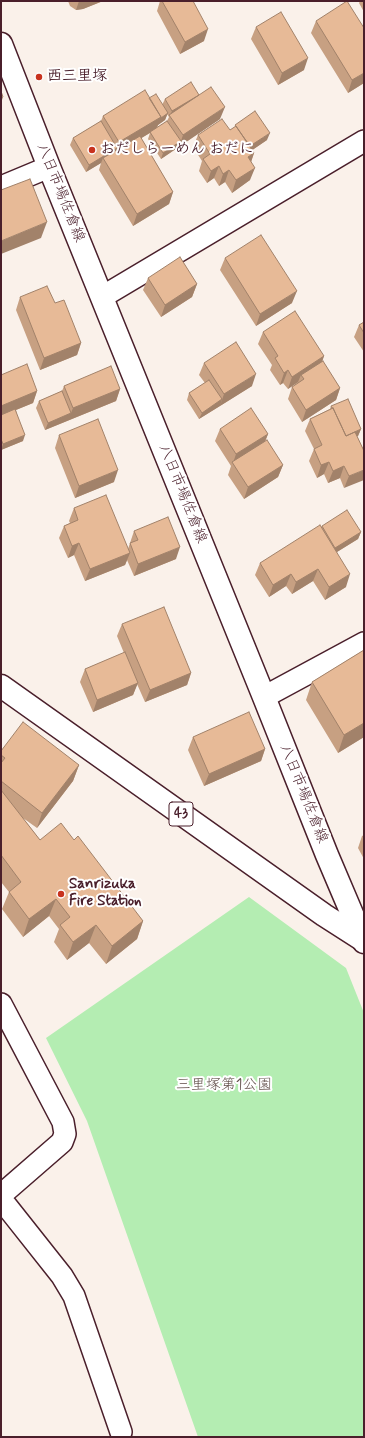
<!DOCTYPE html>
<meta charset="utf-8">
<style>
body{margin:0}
#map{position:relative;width:365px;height:1438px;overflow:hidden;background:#faf1ea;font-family:Mynerve,sans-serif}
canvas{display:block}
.frame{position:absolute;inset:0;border:2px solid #4a1f2b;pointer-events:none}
</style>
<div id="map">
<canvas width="365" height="1438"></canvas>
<div class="frame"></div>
</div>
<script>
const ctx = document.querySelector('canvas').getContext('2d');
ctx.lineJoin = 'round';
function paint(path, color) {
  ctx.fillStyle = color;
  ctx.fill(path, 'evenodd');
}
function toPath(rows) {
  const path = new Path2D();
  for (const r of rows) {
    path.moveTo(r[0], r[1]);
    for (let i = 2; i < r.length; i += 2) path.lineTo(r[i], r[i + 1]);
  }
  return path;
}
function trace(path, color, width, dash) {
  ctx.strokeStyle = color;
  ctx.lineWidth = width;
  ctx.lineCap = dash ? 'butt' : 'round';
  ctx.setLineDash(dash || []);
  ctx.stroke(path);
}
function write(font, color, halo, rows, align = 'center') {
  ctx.font = font + ' Mynerve,"Klee One",sans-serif';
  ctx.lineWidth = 4;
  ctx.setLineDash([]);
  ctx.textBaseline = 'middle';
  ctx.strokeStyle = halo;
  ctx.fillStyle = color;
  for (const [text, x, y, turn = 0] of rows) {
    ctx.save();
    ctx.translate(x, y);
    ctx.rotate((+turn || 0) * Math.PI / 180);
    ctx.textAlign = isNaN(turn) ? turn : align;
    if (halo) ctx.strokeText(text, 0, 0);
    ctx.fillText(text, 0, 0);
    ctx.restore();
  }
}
paint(toPath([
 [249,897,346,968,364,1013,364,1437,198,1437,87,1121,46,1038]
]), '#b4edb2');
const street = toPath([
 [1,187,49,167],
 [102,297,364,141],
 [264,697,364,643],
 [1,1004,63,1122,65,1134,62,1142,1,1195],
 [1,1199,62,1276,74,1296,121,1432]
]);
const secondary = toPath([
 [1,44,49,167,264,697,327,855,364,942]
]);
const primary = toPath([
 [1,686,324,915,363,940]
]);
trace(street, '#4a1f2b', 24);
trace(secondary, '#4a1f2b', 25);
trace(primary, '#4a1f2b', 25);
trace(street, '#fff', 21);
trace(secondary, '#fff', 22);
trace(primary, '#fff', 22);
paint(toPath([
 [68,1,103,1,83,9,76,10,70,6],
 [160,1,193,1,204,41,180,54,157,11],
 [360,1,364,1,364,12,359,3],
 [316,21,364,83,348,93,311,33],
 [256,27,304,70,278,85,251,39],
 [198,96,220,119,161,159,148,139,150,133,141,138,173,192,169,204,133,226,99,170,101,163,86,172,70,145,73,138,101,121,103,116,149,98,162,105,165,99],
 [167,114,169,117,167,121,157,128,158,125,165,120],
 [235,125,267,140,252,150,254,153,251,162,250,180,232,193,225,182,219,186,214,178,207,183,199,171,202,161,193,147,198,135,230,130,235,127],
 [225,258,292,303,256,326,220,270],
 [148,278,197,284,192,297,161,317,143,290],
 [20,297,55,303,81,343,77,355,40,370,16,310],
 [364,322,364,352,354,337,359,325],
 [263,332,324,356,322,361,340,388,336,400,302,422,288,399,292,387,298,382,288,389,283,383,280,385,270,370,272,365,258,344],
 [204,363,252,386,199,419,187,400,189,393,205,383,199,375],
 [1,375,37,391,33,403,16,410,23,441,1,450],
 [64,386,120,389,116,401,45,430,36,408,39,401,62,391],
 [331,406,361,429,358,436,357,436,364,451,344,488,340,478,328,483,324,474,317,478,309,461,314,449,305,431,310,419,330,409],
 [220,429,268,434,265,442,283,465,278,477,244,499,228,475,231,466,215,441],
 [59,435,114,482,75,498,55,448],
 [74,508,128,549,134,531,176,559,134,576,127,560,125,565,85,581,74,555,68,558,59,538,64,526,70,523,69,521],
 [322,526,361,532,358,539,337,552,346,587,325,600,313,581,292,594,286,586,269,597,255,575,260,563,321,527],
 [122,624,191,673,187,685,145,702,137,684,133,695,93,712,80,682,85,669,124,653,117,636],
 [364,650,364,737,338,753,306,700,312,682],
 [193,737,265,749,261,761,204,786,188,750],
 [1,751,79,765,73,781,37,828,23,818,40,840,74,840,143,921,137,939,106,964,89,943,67,960,54,942,59,929,49,916,23,937,2,909,9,892,1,882],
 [364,835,364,859,358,848,362,836]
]), '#c7a082');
paint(toPath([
 [79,1,103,1,83,9,76,10],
 [208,29,204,41,180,54,185,42],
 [308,58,304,70,278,85,282,73],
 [364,73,364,83,348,93,352,80],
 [199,95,196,102,170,116,172,111],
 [3,97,1,103,1,98],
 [225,107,220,119,161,159,163,153,181,141,183,135],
 [168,113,165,120,158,125,156,129,105,161,103,158,101,163,86,172,89,165,117,148,119,142,161,117],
 [270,133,267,140,248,153,250,146],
 [254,153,250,165,248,157],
 [219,166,214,178,207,183,211,171],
 [255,168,250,180,232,193,236,180],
 [229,170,225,182,219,186,223,174],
 [173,192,169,204,133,226,137,214],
 [47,222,41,238,1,254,1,241],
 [197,284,192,297,161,317,165,305],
 [297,291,292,303,256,326,260,314],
 [81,343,77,355,40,370,44,358],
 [324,356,320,368,301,375,298,382,288,389,292,377],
 [288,370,283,383,280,385,284,373],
 [256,374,252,386,220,406,224,394],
 [340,388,336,400,302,422,306,410],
 [120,389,116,401,45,430,48,423,71,413,73,408],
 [37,391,33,403,1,416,1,406],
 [222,399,220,406,199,419,202,413],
 [361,429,358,436,342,443,345,437],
 [268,434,263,446,233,463,236,454],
 [25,435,23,441,1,450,3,444],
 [329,462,324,474,317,478,321,465],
 [283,465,278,477,244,499,248,487],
 [344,466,340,478,328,483,333,471],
 [118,470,114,482,75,498,79,486],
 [364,470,364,480,344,488,349,476],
 [361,532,358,539,332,555,335,548],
 [79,543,74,555,68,558,72,546],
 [180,547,176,559,134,576,138,564],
 [130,553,125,565,85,581,90,569],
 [318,569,313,581,292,594,296,582],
 [291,574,286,586,269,597,273,585],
 [350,574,346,587,325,600,329,587],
 [191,673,187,685,145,702,150,690],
 [138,683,133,695,93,712,97,700],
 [364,723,364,737,338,753,344,735],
 [265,749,261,761,204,786,209,774],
 [79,765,73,781,37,828,42,813],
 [56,899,49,916,23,937,29,919],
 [143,921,137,939,106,964,112,946],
 [96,925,89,943,67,960,73,942]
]), '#a2826a');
const building = toPath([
 [162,1,193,1,208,29,185,42,162,1],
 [347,1,364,28,364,73,352,80,316,21,347,1],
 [281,12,308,58,282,73,256,27,281,12],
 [191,82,199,95,172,111,165,99,191,82],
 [211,87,225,107,183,135,169,115,211,87],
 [145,90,161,117,119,142,103,116,145,90],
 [1,91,3,97,1,98,1,91],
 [156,94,168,113,161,118,161,117,149,98,156,94],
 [255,111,270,133,250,146,235,125,255,111],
 [222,119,230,130,236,126,254,153,248,157,255,168,236,180,229,170,223,174,219,166,211,171,203,159,210,154,198,135,222,119],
 [101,121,117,148,89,165,73,138,101,121],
 [167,121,181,141,163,153,150,132,167,121],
 [140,136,173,192,137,214,103,158,140,136],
 [30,179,47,222,1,241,1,190,30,179],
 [261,235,297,291,260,314,225,258,261,235],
 [180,257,197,284,165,305,148,278,180,257],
 [47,286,55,303,64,300,81,343,44,358,20,297,47,286],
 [295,311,324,356,292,377,288,370,284,373,275,358,278,356,263,332,295,311],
 [364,322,364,333,359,325,364,322],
 [236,342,256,374,224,394,204,363,236,342],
 [323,361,340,388,306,410,292,387,304,379,301,375,323,361],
 [27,364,37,391,1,406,1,375,27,364],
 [111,366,120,389,73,408,64,386,111,366],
 [209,380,222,399,202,413,189,393,209,380],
 [62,391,71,413,48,423,39,401,62,391],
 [348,399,361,429,346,436,333,408,332,408,331,406,348,399],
 [251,408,268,434,236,454,220,429,251,408],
 [333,408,346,436,355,432,364,451,364,470,349,476,344,466,333,471,329,462,321,465,314,449,322,445,310,419,333,408],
 [15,409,25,435,3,444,1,439,1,415,15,409],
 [98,419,118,470,79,486,59,435,98,419],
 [267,440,283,465,248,487,232,462,267,440],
 [106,495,130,553,90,569,79,543,72,546,64,526,78,520,74,508,106,495],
 [347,510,361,532,335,548,322,526,347,510],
 [168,517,180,547,138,564,130,543,138,540,134,531,168,517],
 [320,525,350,574,329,587,318,569,296,582,291,574,273,585,260,563,320,525],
 [164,607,191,673,150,690,122,624,164,607],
 [364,650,364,723,344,735,312,682,364,650],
 [125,652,138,683,97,700,85,669,125,652],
 [249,712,265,749,209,774,193,737,249,712],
 [23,722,79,765,42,813,1,781,1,763,5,758,1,755,1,751,23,722],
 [1,790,40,840,61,823,74,840,78,836,143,921,112,946,96,925,73,942,60,925,70,917,56,899,29,919,9,892,21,882,1,855,1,790]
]);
paint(building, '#e7ba97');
trace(building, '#a2826a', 1);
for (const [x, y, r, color] of [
 [39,77,4,"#c8321e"],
 [92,150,4,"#c8321e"],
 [61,894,4,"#c8321e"]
]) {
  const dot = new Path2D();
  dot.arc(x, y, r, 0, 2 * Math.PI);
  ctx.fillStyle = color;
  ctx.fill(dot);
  trace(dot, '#fff', 1.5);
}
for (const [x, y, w] of [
 [181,814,24]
]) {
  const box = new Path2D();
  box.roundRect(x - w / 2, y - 12, w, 24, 3);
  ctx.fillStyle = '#fff';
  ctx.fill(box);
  trace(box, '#4a1f2b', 1);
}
write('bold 14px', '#4a1f2b', null, [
 ["43",181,814]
]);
write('bold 15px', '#4a1f2b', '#fff', [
 ["西三里塚",47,77],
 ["おだしらーめん おだに",100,150],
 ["Sanrizuka",69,885],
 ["Fire Station",69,902]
], 'left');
write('15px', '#4a1f2b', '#fff', [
 ["八日市場佐倉線",60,193,68],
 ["八日市場佐倉線",182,494,68],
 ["八日市場佐倉線",303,794,68]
]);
write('15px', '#64524d', '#fff', [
 ["三里塚第1公園",224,1086]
]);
</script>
